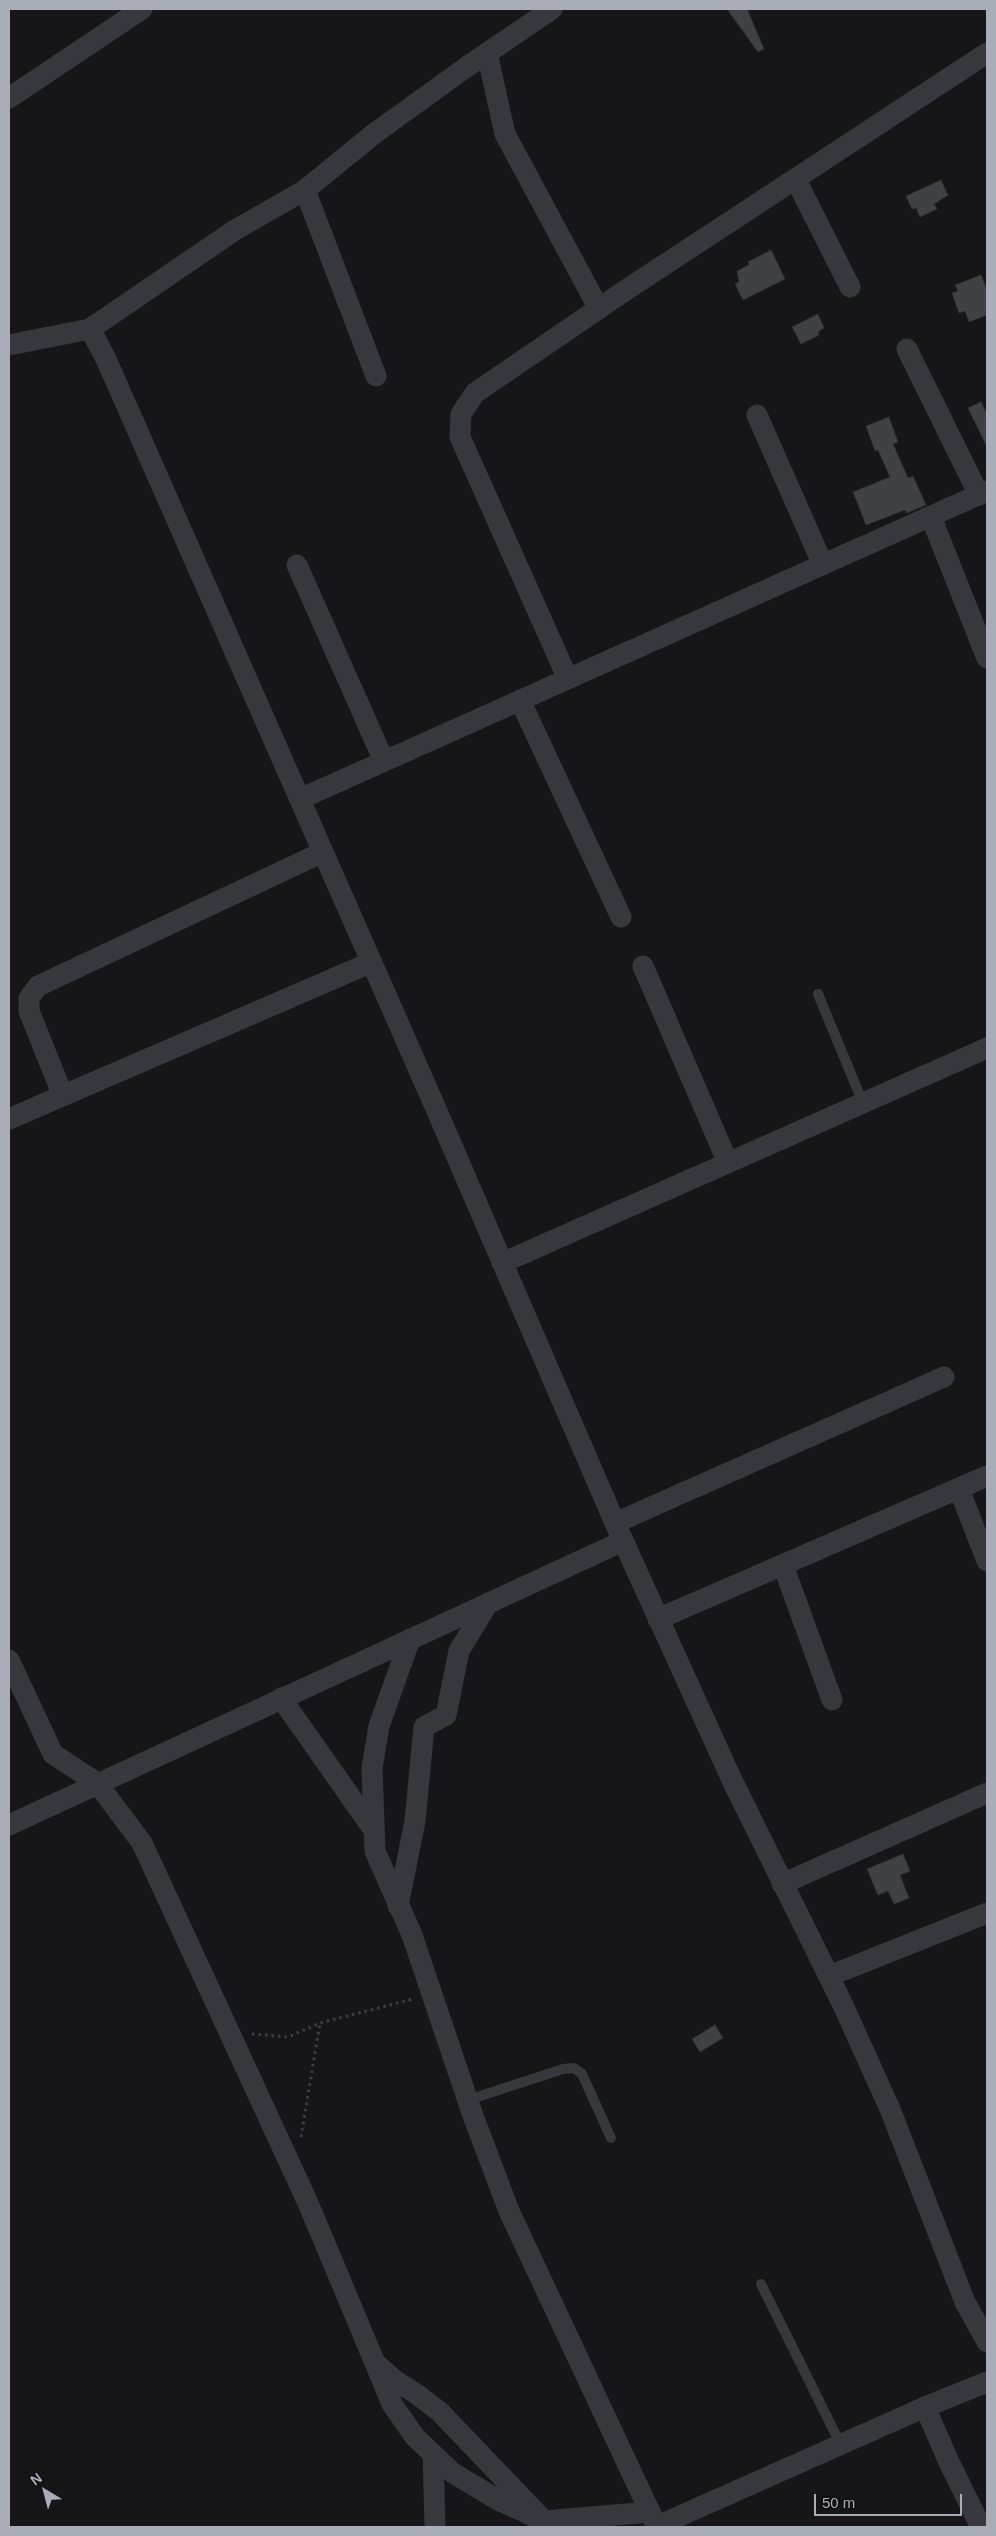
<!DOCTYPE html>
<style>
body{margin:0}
#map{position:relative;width:996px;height:2536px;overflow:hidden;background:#161618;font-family:Helvetica,sans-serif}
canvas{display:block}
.frame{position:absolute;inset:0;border:10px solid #a8adb8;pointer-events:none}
.north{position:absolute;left:20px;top:2466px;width:50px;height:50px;-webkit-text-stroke:4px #111113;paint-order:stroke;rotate:323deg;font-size:14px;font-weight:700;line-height:20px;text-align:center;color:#a8adb8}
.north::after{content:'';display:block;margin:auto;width:18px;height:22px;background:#a8adb8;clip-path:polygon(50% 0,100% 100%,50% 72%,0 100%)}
.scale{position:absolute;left:814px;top:2494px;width:148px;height:22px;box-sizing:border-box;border:2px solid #a8adb8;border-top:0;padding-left:6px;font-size:15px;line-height:18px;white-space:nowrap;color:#a8adb8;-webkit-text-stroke:4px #111113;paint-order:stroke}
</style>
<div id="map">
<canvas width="996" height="2536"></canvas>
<div class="frame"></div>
<div class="north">N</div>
<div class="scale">50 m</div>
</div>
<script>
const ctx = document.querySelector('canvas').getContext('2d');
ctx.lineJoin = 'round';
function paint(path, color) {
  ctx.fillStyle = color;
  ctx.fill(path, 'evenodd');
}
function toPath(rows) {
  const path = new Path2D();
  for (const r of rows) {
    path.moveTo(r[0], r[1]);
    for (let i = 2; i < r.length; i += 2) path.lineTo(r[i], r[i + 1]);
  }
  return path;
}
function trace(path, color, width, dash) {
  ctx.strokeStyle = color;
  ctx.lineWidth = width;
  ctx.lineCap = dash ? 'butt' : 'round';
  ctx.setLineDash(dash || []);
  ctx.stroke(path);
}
const building = toPath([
 [727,9,747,9,764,49,758,52,727,9],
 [941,180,948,195,934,204,937,209,920,217,916,208,912,209,906,196,941,180],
 [771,250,785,279,743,300,735,284,739,282,737,271,749,265,748,262,771,250],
 [981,275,987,290,987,315,969,322,965,311,959,313,952,293,958,291,955,285,981,275],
 [818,314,824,328,818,332,819,335,801,344,792,327,818,314],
 [981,402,987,414,987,447,968,408,981,402],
 [889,417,898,442,893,444,908,478,913,476,926,505,907,513,905,510,866,525,853,492,890,477,878,450,875,451,866,426,889,417],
 [903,1854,910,1871,900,1875,909,1898,894,1904,888,1891,878,1895,867,1869,903,1854],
 [715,2025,723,2038,700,2052,692,2039,715,2025]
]);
paint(building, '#404145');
trace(building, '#303034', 1);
trace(toPath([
 [252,2034,288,2037,320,2023,413,1999],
 [301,2137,320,2023]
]), '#3d3f44', 3, [2.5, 4]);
trace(toPath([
 [818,994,863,1103],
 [468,2100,563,2069,574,2068,582,2074,611,2138],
 [761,2284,841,2445]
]), '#37383d', 10);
trace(toPath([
 [487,53,505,134,599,309],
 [9,98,142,9],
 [796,180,850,287],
 [305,190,376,376],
 [90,329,235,230,305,190,375,133,468,66,552,9],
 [9,345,90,329,106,359,430,1095,615,1523,732,1780,842,2003,890,2109,965,2302,987,2342],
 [907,349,979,495],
 [757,415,823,565],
 [931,517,987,658],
 [297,565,384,761],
 [568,679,460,437,461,414,475,393,626,290,987,53],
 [520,700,621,917],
 [300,799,987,491],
 [643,966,728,1163],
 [63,1096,29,1011,29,998,38,986,323,852],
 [9,1119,372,962],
 [502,1263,987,1048],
 [959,1489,987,1561],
 [615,1523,944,1377],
 [783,1565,832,1700],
 [658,1619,987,1476],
 [410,1639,379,1726,372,1768,375,1851,412,1935,472,2113,509,2211,657,2527],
 [9,1660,53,1754,97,1783,142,1843,308,2203,375,2363,396,2381,418,2395,440,2412,550,2527],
 [281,1698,373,1829],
 [9,1825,623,1541],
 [782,1884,987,1793],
 [398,1906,415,1821,424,1727,446,1715,459,1651,488,1603],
 [829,1976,987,1913],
 [377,2368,392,2404,415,2437,453,2473,498,2500,544,2521,650,2512],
 [925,2407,948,2460,981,2527],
 [433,2454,435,2527],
 [655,2527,925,2407,987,2382]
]), '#37383d', 21);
</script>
